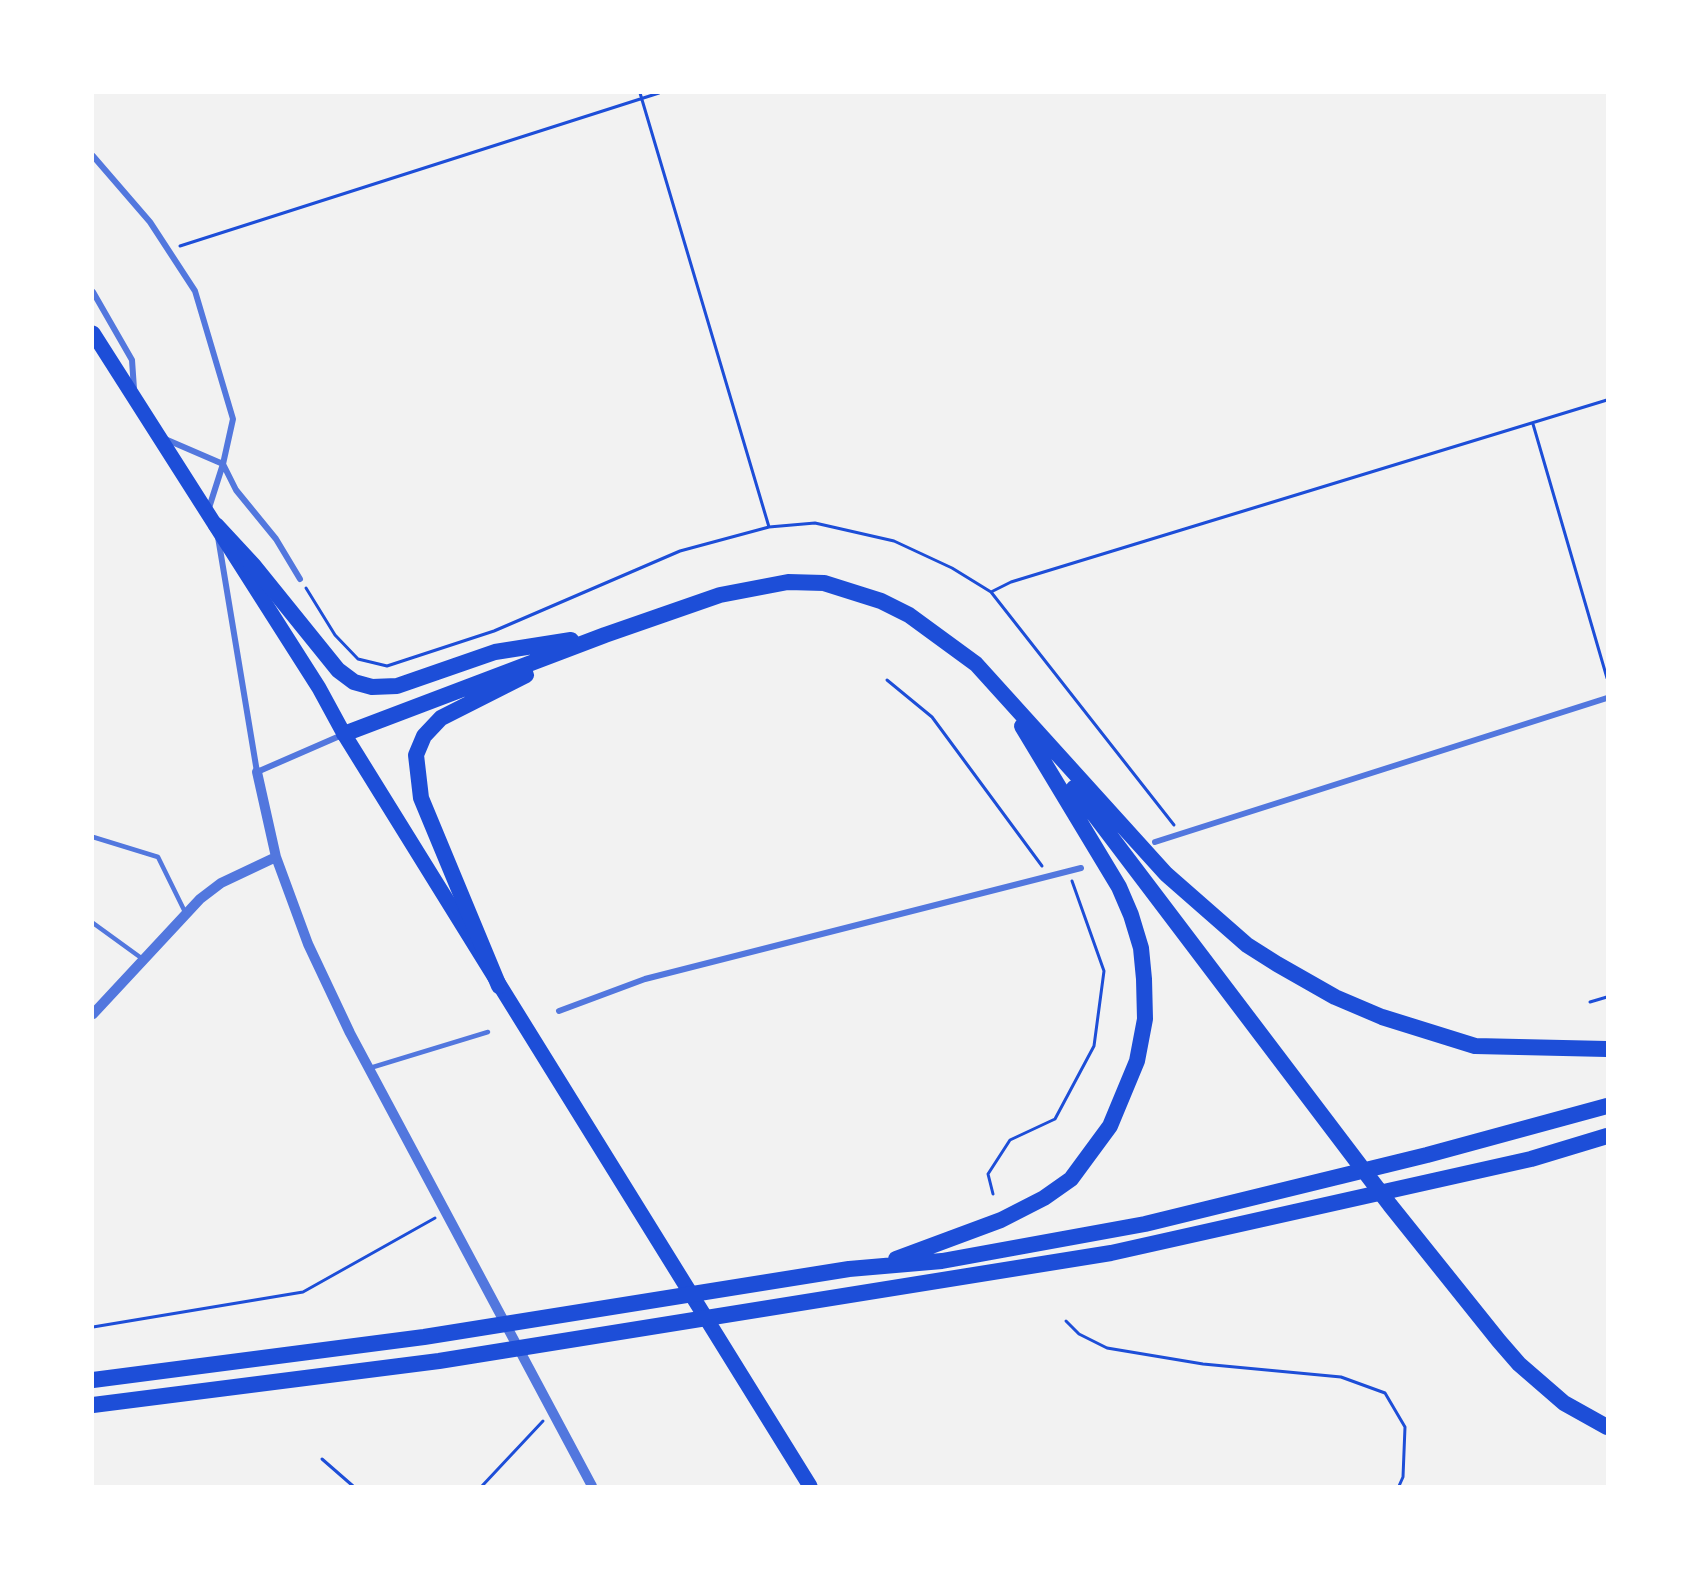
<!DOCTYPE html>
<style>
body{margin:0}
#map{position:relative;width:1700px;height:1579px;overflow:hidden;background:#f2f2f2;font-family:"Archivo Narrow",sans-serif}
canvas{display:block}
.frame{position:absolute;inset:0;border:94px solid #fff;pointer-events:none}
</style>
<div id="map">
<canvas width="1700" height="1579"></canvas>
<div class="frame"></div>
</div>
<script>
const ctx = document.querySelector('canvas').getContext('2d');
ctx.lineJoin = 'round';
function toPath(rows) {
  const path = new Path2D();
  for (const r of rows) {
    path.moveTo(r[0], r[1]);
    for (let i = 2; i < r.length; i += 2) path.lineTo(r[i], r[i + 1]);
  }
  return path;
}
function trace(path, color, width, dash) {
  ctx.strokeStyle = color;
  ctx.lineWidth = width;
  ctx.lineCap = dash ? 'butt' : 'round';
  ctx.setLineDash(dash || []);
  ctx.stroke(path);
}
trace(toPath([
 [640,93,769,527],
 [180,246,659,93],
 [1533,424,1607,678],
 [306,588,335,635,358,659,387,666,494,631,680,551,769,527,815,523,894,541,952,568,991,592,1174,825],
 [991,592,1011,582,1607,400],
 [887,680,932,717,1042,866],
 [1590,1002,1607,997],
 [993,1194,988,1174,1010,1140,1055,1119,1094,1046,1104,971,1072,881],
 [1066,1321,1079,1334,1107,1348,1203,1364,1341,1377,1385,1393,1405,1427,1403,1477,1399,1486],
 [93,1327,303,1292,435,1218],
 [322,1459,353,1486],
 [482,1486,543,1421]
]), '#1d4ed8', 3);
trace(toPath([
 [93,837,158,857,186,914],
 [93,923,144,960],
 [370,1068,488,1032]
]), '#5277de', 4.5);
trace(toPath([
 [93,156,150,222,195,291,233,419,223,464,236,490,276,539,300,579],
 [93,292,132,360,134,389],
 [165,439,223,464,208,511],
 [218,537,257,772,342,735],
 [1155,842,1607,698],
 [559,1011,645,979,1081,868]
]), '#5277de', 6);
trace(toPath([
 [257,772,276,857,308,944,350,1033,592,1486],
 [93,1014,200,899,221,883,276,857]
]), '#5277de', 10);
trace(toPath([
 [93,333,319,688,344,734,810,1486]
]), '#1d4ed8', 15);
trace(toPath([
 [216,525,254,566,338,670,354,682,372,687,397,686,495,652,571,640],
 [344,734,605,635,720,595,788,582,824,583,881,601,909,615,976,664,1166,874,1247,945,1277,964,1335,997,1382,1017,1475,1046,1607,1049],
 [1074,788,1390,1205,1499,1341,1519,1364,1564,1403,1607,1427],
 [499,986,421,798,416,755,424,736,441,718,526,675],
 [896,1259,1001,1220,1044,1198,1071,1179,1110,1126,1137,1061,1145,1019,1144,979,1141,948,1131,915,1119,887,1022,726],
 [93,1380,424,1337,849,1269,942,1261,1145,1224,1427,1155,1607,1106],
 [93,1405,439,1361,1111,1253,1531,1159,1607,1136]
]), '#1d4ed8', 16);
</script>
